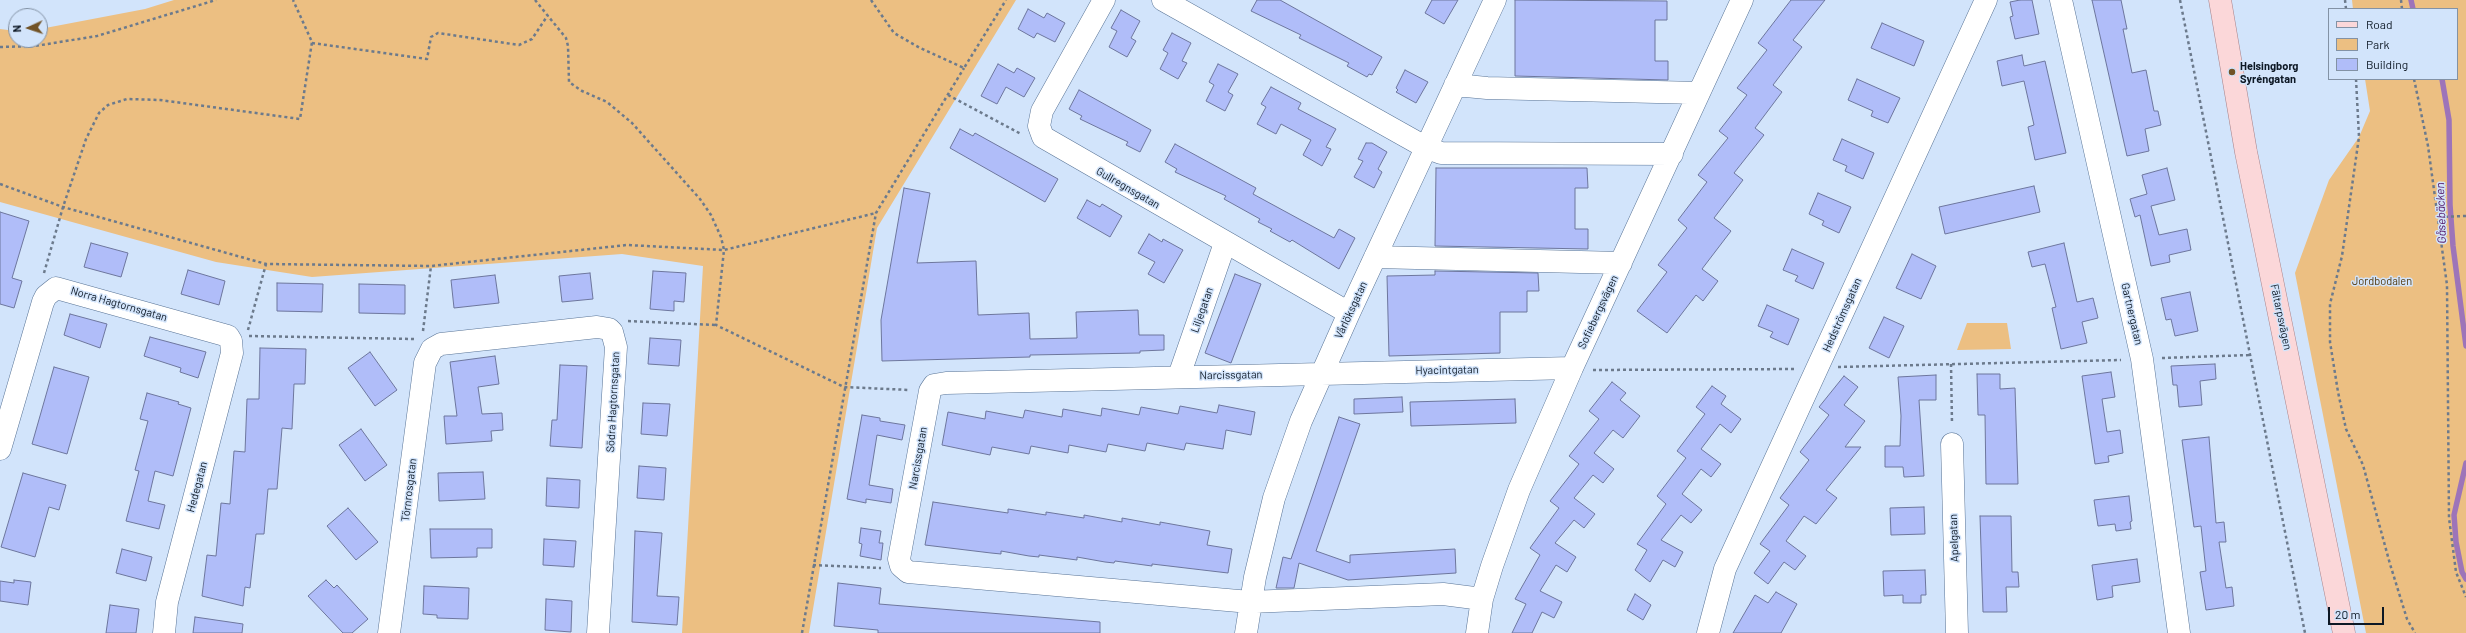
<!DOCTYPE html>
<meta charset="utf-8">
<style>
body{margin:0}
#map{position:relative;width:2466px;height:633px;overflow:hidden;background:#d2e4fb;font-family:Barlow,sans-serif}
canvas{display:block}
.legend{position:absolute;left:2328px;top:8px;width:130px;height:72px;box-sizing:border-box;background:#d2e4fb;border:1px solid #8392a5;margin:0;padding:5px 7px;list-style:none;font-size:12px;color:#0d1825}
.legend li{display:flex;align-items:center;gap:8px;height:20px}
.legend b{width:20px;border:1px solid #8392a5}
.north{position:absolute;left:8px;top:8px;width:40px;height:40px;box-sizing:border-box;background:#d2e4fb;border:1px solid #8392a5;border-radius:50%;rotate:267deg;font-size:11px;font-weight:700;line-height:16px;text-align:center;color:#0d1825}
.north::after{content:'';display:block;margin:auto;width:14px;height:18px;background:#715327;clip-path:polygon(50% 0,100% 100%,50% 72%,0 100%)}
.scale{position:absolute;left:2328px;top:607px;width:56px;height:18px;box-sizing:border-box;border:2px solid #0d1825;border-top:0;padding-left:5px;font-size:12px;line-height:14px;white-space:nowrap;color:#0d1825;-webkit-text-stroke:3px #d2e4fb;paint-order:stroke}
</style>
<div id="map">
<canvas width="2466" height="633"></canvas>
<ul class="legend">
<li><b style="height:5px;background:#fbd7d9"></b>Road</li>
<li><b style="height:11px;background:#ecbf82"></b>Park</li>
<li><b style="height:11px;background:#b0bdf9"></b>Building</li>
</ul>
<div class="north">N</div>
<div class="scale">20 m</div>
</div>
<script>
const ctx = document.querySelector('canvas').getContext('2d');
ctx.lineJoin = 'round';
function paint(path, color) {
  ctx.fillStyle = color;
  ctx.fill(path, 'evenodd');
}
function toPath(rows) {
  const path = new Path2D();
  for (const r of rows) {
    path.moveTo(r[0], r[1]);
    for (let i = 2; i < r.length; i += 2) path.lineTo(r[i], r[i + 1]);
  }
  return path;
}
function trace(path, color, width, dash) {
  ctx.strokeStyle = color;
  ctx.lineWidth = width;
  ctx.lineCap = dash ? 'butt' : 'round';
  ctx.setLineDash(dash || []);
  ctx.stroke(path);
}
function write(font, color, halo, rows, align = 'center') {
  ctx.font = font + ' Barlow,sans-serif';
  ctx.lineWidth = 3;
  ctx.setLineDash([]);
  ctx.textBaseline = 'middle';
  ctx.strokeStyle = halo;
  ctx.fillStyle = color;
  for (const [text, x, y, turn = 0] of rows) {
    ctx.save();
    ctx.translate(x, y);
    ctx.rotate((+turn || 0) * Math.PI / 180);
    ctx.textAlign = isNaN(turn) ? turn : align;
    if (halo) ctx.strokeText(text, 0, 0);
    ctx.fillText(text, 0, 0);
    ctx.restore();
  }
}
paint(toPath([
 [174,0,1016,0,877,228,809,633,682,633,703,266,622,254,312,277,216,262,0,202,0,29,16,31,16,40,40,40,40,29,145,9],
 [2352,0,2466,0,2466,633,2366,633,2295,273,2329,180,2359,137,2370,111,2365,79,2457,79,2457,9,2353,9],
 [1967,323,2007,323,2011,349,1957,350]
]), '#ecbf82');
trace(toPath([
 [2411,0,2413,9],
 [2442,79,2449,120,2450,205,2453,246,2466,346],
 [2466,463,2454,515,2456,542,2462,572,2466,579]
]), '#9d74b9', 5.5);
const building = toPath([
 [1257,0,1280,0,1382,57,1372,75,1369,74,1367,77,1347,66,1349,63,1299,38,1301,35,1251,11,1257,0],
 [1432,0,1458,0,1444,24,1425,13,1432,0],
 [1515,0,1667,1,1667,20,1655,20,1655,61,1668,61,1668,80,1515,76,1515,0],
 [1791,0,1825,0,1793,40,1802,47,1773,85,1782,92,1755,128,1764,135,1734,173,1743,180,1714,218,1731,231,1702,269,1718,281,1703,301,1696,295,1667,333,1637,311,1667,272,1658,265,1687,228,1678,220,1707,182,1698,175,1728,138,1719,131,1747,95,1737,88,1767,50,1758,43,1791,0],
 [2020,0,2032,0,2039,34,2015,39,2010,17,2013,16,2010,2,2020,0],
 [2092,0,2121,0,2127,29,2123,29,2132,73,2146,70,2154,111,2158,111,2161,125,2145,129,2149,151,2127,156,2092,0],
 [1028,9,1044,18,1047,13,1065,23,1055,42,1037,33,1034,38,1018,29,1028,9],
 [1121,10,1140,21,1131,38,1136,41,1127,57,1109,47,1117,31,1111,28,1121,10],
 [1882,23,1924,41,1914,66,1871,48,1882,23],
 [1172,33,1191,43,1182,61,1187,63,1178,79,1160,69,1168,53,1163,50,1172,33],
 [2022,55,2024,66,2045,61,2066,153,2035,160,2028,127,2034,125,2024,81,2002,86,1997,61,2022,55],
 [998,64,1014,73,1017,68,1035,78,1024,97,1006,87,997,104,981,96,998,64],
 [1218,64,1238,74,1228,92,1233,95,1225,111,1206,101,1214,85,1209,82,1218,64],
 [1405,70,1428,82,1416,103,1396,92,1398,90,1396,88,1405,70],
 [1857,79,1900,98,1888,123,1871,116,1873,111,1848,100,1857,79],
 [1271,87,1301,103,1298,109,1336,129,1326,147,1331,149,1322,166,1303,155,1311,140,1281,124,1276,134,1257,124,1266,107,1261,104,1271,87],
 [1079,90,1151,130,1140,152,1126,145,1128,142,1080,119,1082,116,1069,109,1079,90],
 [960,129,973,136,975,133,1058,179,1045,202,950,148,960,129],
 [1842,139,1874,153,1863,179,1845,171,1847,166,1833,160,1842,139],
 [1366,143,1372,143,1387,152,1378,169,1382,172,1374,188,1354,177,1363,161,1358,159,1366,143],
 [1175,144,1256,188,1253,194,1334,238,1339,229,1355,238,1339,269,1292,240,1290,242,1270,231,1272,229,1258,222,1260,219,1224,199,1226,196,1175,172,1177,169,1165,162,1175,144],
 [1436,168,1587,168,1588,188,1575,188,1575,229,1588,229,1588,249,1435,246,1436,168],
 [2167,168,2175,200,2151,206,2159,235,2187,229,2191,250,2169,255,2170,262,2151,266,2140,215,2135,217,2130,199,2147,194,2142,175,2167,168],
 [2034,186,2040,212,1945,234,1939,207,2034,186],
 [904,188,930,193,917,263,976,261,978,315,1029,313,1030,339,1077,338,1076,312,1138,310,1139,335,1164,335,1164,350,1140,351,1140,353,1030,355,1030,357,882,361,881,320,904,188],
 [1818,193,1851,207,1839,233,1822,225,1824,221,1809,214,1818,193],
 [1087,200,1100,207,1102,204,1122,216,1110,237,1077,218,1087,200],
 [0,212,29,221,12,278,22,281,14,308,0,304,0,212],
 [1149,234,1162,242,1163,239,1183,250,1164,283,1148,274,1155,262,1138,253,1149,234],
 [91,243,128,253,121,277,84,267,91,243],
 [2064,243,2077,302,2093,298,2098,318,2082,322,2087,343,2061,349,2052,308,2056,307,2045,264,2032,267,2028,252,2064,243],
 [1792,249,1824,263,1813,289,1795,281,1798,276,1783,270,1792,249],
 [1912,254,1936,266,1921,299,1896,288,1912,254],
 [188,270,225,281,219,305,181,294,188,270],
 [653,271,686,273,684,302,674,301,674,311,650,309,653,271],
 [1435,271,1538,273,1539,291,1527,291,1527,312,1500,312,1500,353,1389,356,1387,276,1435,275,1435,271],
 [590,273,593,299,562,302,559,276,590,273],
 [1235,274,1261,284,1231,363,1205,353,1235,274],
 [495,275,499,303,454,308,451,280,495,275],
 [277,283,323,284,322,312,277,311,277,283],
 [359,284,405,285,405,314,359,313,359,284],
 [2190,292,2198,331,2175,336,2171,319,2166,320,2161,298,2190,292],
 [1767,305,1799,319,1788,345,1770,337,1773,332,1758,326,1767,305],
 [70,314,107,324,100,348,64,335,70,314],
 [1884,317,1904,326,1889,358,1869,348,1884,317],
 [150,337,206,352,198,378,180,372,181,368,144,356,150,337],
 [650,338,681,340,679,366,648,364,650,338],
 [260,348,306,349,305,384,294,384,292,429,282,428,277,489,268,489,264,534,256,534,250,588,245,587,243,606,202,596,207,555,216,556,221,503,230,504,234,451,245,452,247,399,259,399,260,348],
 [370,352,397,390,375,406,348,368,370,352],
 [495,356,499,384,478,387,482,414,502,413,503,430,491,431,492,441,446,444,444,416,457,416,450,362,495,356],
 [2215,364,2216,379,2200,381,2202,405,2179,407,2177,385,2173,385,2171,366,2215,364],
 [560,365,587,366,582,448,550,446,552,420,557,420,560,365],
 [54,367,89,377,67,454,32,444,54,367],
 [2111,372,2115,397,2102,399,2107,432,2120,430,2123,453,2108,456,2109,462,2095,464,2082,376,2111,372],
 [1977,374,2000,374,2000,389,2015,388,2018,484,1986,484,1985,415,1978,415,1977,374],
 [1936,375,1936,400,1919,400,1924,476,1904,477,1903,467,1885,467,1885,446,1900,446,1901,416,1898,377,1936,375],
 [1844,376,1858,387,1844,405,1865,421,1845,447,1861,447,1826,490,1837,498,1816,524,1804,516,1786,541,1806,556,1795,570,1784,562,1768,584,1754,573,1770,551,1760,544,1789,505,1780,498,1809,460,1800,452,1829,415,1819,407,1844,376],
 [1612,382,1626,393,1620,400,1640,416,1623,438,1613,430,1594,453,1614,469,1603,483,1593,475,1574,498,1595,514,1584,528,1574,520,1555,543,1576,557,1567,572,1556,565,1540,591,1562,602,1554,618,1542,612,1532,633,1512,633,1526,604,1515,599,1540,555,1530,548,1559,508,1550,501,1579,464,1569,456,1599,419,1589,411,1612,382],
 [1712,386,1726,396,1721,404,1741,419,1731,433,1720,424,1701,449,1721,464,1711,477,1701,469,1682,494,1702,510,1691,523,1681,515,1661,540,1683,552,1675,567,1663,560,1650,582,1635,570,1647,550,1637,544,1666,504,1657,496,1686,458,1677,451,1705,414,1696,407,1712,386],
 [147,393,179,402,178,404,191,408,173,476,155,471,148,501,165,505,159,529,126,521,139,471,135,470,148,421,140,419,147,393],
 [1402,397,1403,412,1354,414,1354,399,1402,397],
 [1515,399,1516,423,1411,426,1410,402,1515,399],
 [643,403,670,404,667,436,641,434,643,403],
 [1219,405,1255,412,1251,435,1226,430,1223,449,1186,443,1184,450,1147,443,1145,451,1108,444,1106,452,1069,445,1068,453,1031,446,1029,454,992,447,990,455,942,445,948,412,985,419,986,411,1023,418,1025,410,1062,417,1063,409,1101,416,1102,408,1139,415,1141,407,1178,414,1180,406,1217,413,1219,405],
 [862,415,880,418,880,421,905,425,902,440,877,435,869,485,893,489,891,503,866,499,866,503,847,499,862,415],
 [1339,417,1360,424,1316,551,1350,563,1350,555,1455,549,1456,573,1348,580,1299,563,1294,588,1276,588,1283,557,1291,559,1339,417],
 [361,429,387,465,365,481,339,445,361,429],
 [2209,437,2216,523,2224,522,2226,542,2219,542,2226,588,2232,587,2234,606,2206,610,2200,572,2206,571,2201,526,2194,527,2182,440,2209,437],
 [639,466,666,468,664,500,637,498,639,466],
 [483,472,485,499,439,501,438,473,483,472],
 [23,473,66,485,59,510,49,507,35,557,1,547,23,473],
 [547,478,580,480,579,508,546,506,547,478],
 [2129,496,2132,521,2130,522,2131,529,2116,531,2115,524,2098,526,2094,500,2129,496],
 [933,502,1008,513,1008,509,1046,515,1046,512,1084,518,1084,515,1122,522,1122,518,1160,525,1160,522,1210,531,1207,545,1232,549,1228,573,1152,564,1152,566,1115,561,1114,563,1105,562,1077,557,1077,560,1039,555,1039,557,1029,556,1001,551,1001,554,991,553,925,545,933,502],
 [1924,507,1925,534,1891,535,1890,508,1924,507],
 [348,508,378,542,356,560,327,526,348,508],
 [1980,516,2011,516,2012,572,2018,572,2019,587,2006,587,2007,612,1983,612,1980,516],
 [861,528,881,531,879,543,883,543,881,560,860,556,862,544,859,543,861,528],
 [430,529,492,529,492,548,477,548,477,557,431,558,430,529],
 [635,531,662,533,657,596,679,597,677,625,632,622,635,531],
 [544,539,576,541,574,567,543,565,544,539],
 [122,549,152,557,146,581,116,573,122,549],
 [2137,559,2140,582,2112,586,2113,597,2097,600,2092,565,2137,559],
 [1925,570,1926,595,1921,595,1921,603,1903,603,1903,595,1884,596,1883,571,1925,570],
 [14,580,31,582,28,605,0,601,0,581,14,583,14,580],
 [326,580,334,588,337,585,368,619,352,633,343,633,308,596,326,580],
 [838,583,881,588,879,604,1100,622,1100,633,878,633,878,630,834,626,838,583],
 [424,586,469,588,468,619,437,618,437,615,423,614,424,586],
 [1776,592,1797,604,1781,633,1733,633,1755,595,1768,603,1776,592],
 [1635,594,1651,605,1643,620,1627,610,1635,594],
 [546,599,572,601,571,632,545,630,546,599],
 [110,605,139,609,136,633,106,633,110,605],
 [195,617,243,624,242,633,193,633,195,617]
]);
paint(building, '#b0bdf9');
trace(building, '#6d769d', 1);
const minor = toPath([
 [1104,0,1042,111,1039,126,1043,137,1349,313],
 [1163,0,1425,147,1441,153,1672,154],
 [2061,0,2142,359,2179,633],
 [1455,85,1487,88,1699,93],
 [1375,257,1621,263],
 [1179,376,1225,243],
 [1952,444,1957,633],
 [0,449,43,302,46,296,56,288,228,336,231,341,232,353,167,602,164,633],
 [1482,599,1443,594,1250,602,908,572,901,566,899,559,930,391,934,385,946,383,1572,368],
 [389,633,425,363,432,349,441,344,597,327,609,329,612,332,616,347,598,633],
 [1246,633,1255,577,1274,498,1301,421,1349,313,1495,0],
 [1477,633,1482,599,1492,566,1519,490,1572,368,1742,0],
 [1708,633,1725,569,1986,0]
]);
const major = toPath([
 [2220,0,2246,152,2344,633]
]);
trace(minor, '#597496', 23);
trace(major, '#a6838a', 23);
trace(toPath([
 [535,0,566,38,568,46,569,82,582,91,607,102,632,123,700,199,711,215,721,237,724,250,716,325,844,387,910,390],
 [871,0,894,33,920,48,964,68,1006,0],
 [2180,0,2305,633],
 [2345,0,2346,9],
 [2401,0,2402,9],
 [312,43,427,59,431,37,438,33,519,45,532,39,548,15],
 [0,47,35,46,97,36,216,0],
 [2356,79,2359,137,2342,256,2330,304,2330,342,2338,392,2346,429,2363,465,2390,564,2407,619,2415,633],
 [2414,79,2428,146,2447,285,2449,518,2456,572,2466,597],
 [948,95,1021,134],
 [0,184,63,207,266,264,431,266,627,245,724,250,876,213],
 [2439,217,2466,216],
 [44,273,63,207,86,139,99,113,108,105,127,99,160,100,300,119,312,42,293,0],
 [628,321,716,325],
 [248,330,266,264],
 [423,331,431,266],
 [249,336,414,339],
 [2162,358,2250,355],
 [1951,364,1952,424],
 [1838,367,2121,360],
 [1593,370,1796,369],
 [813,565,881,568],
 [802,633,876,213,964,68]
]), '#6c7a8c', 2.5, [3, 3]);
trace(minor, '#fff', 22);
trace(major, '#fbd7d9', 22);
for (const [x, y, r, color] of [
 [2232,72,4,"#715327"]
]) {
  const dot = new Path2D();
  dot.arc(x, y, r, 0, 2 * Math.PI);
  ctx.fillStyle = color;
  ctx.fill(dot);
  trace(dot, '#d2e4fb', 1.5);
}
write('bold 11px', '#0d1825', '#d2e4fb', [
 ["Helsingborg",2240,66],
 ["Syréngatan",2240,79]
], 'left');
write('11px', '#0d1825', '#d2e4fb', [
 ["Gullregnsgatan",1128,188,30],
 ["Norra Hagtornsgatan",119,304,16],
 ["Liljegatan",1202,310,-71],
 ["Vårlöksgatan",1351,310,-65],
 ["Sofiebergsvägen",1598,312,-65],
 ["Gartnergatan",2132,314,77],
 ["Hedströmsgatan",1842,315,-66],
 ["Fältarpsvägen",2281,317,78],
 ["Hyacintgatan",1447,370,-1],
 ["Narcissgatan",1231,375,-1],
 ["Södra Hagtornsgatan",613,402,-87],
 ["Narcissgatan",918,458,-80],
 ["Hedegatan",197,487,-75],
 ["Törnrosgatan",409,490,-83],
 ["Apelgatan",1954,538,-92]
]);
write('11px', '#52370a', '#d2e4fb', [
 ["Jordbodalen",2382,281]
]);
write('italic 12px', '#4f1465', '#d2e4fb', [
 ["Gåsebäcken",2441,213,-92]
]);
</script>
